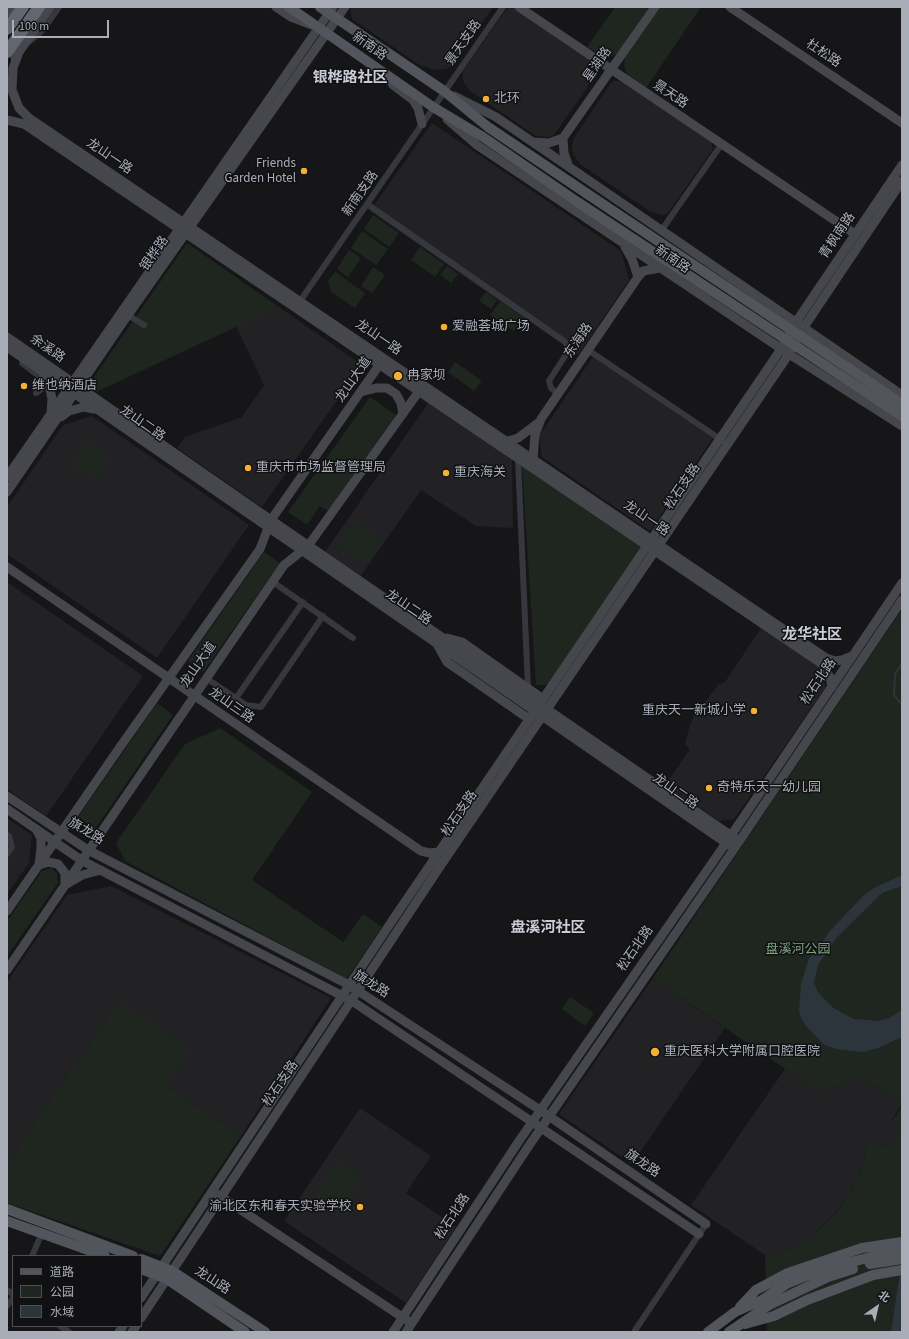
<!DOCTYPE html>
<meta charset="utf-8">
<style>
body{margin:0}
#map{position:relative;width:909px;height:1339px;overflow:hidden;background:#161618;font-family:"Source Sans 3","Noto Sans SC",sans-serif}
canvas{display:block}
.frame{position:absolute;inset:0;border:8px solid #a8adb8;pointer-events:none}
.legend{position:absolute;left:12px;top:1255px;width:130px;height:72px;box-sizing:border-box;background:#111113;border:1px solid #4d4f55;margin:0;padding:5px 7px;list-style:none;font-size:12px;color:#a8adb8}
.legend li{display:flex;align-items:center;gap:8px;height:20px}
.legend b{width:20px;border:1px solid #4d4f55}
.north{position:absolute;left:857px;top:1287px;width:40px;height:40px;-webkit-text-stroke:3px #111113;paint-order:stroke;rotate:34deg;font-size:11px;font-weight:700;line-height:16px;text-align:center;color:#a8adb8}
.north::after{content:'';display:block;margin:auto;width:14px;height:18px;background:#a8adb8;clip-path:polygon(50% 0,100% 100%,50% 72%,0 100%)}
.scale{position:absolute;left:12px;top:20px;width:97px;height:18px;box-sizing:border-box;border:2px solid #a8adb8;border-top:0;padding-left:5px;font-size:12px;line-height:14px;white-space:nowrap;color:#a8adb8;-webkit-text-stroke:3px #111113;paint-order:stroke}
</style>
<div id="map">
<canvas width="909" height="1339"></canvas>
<div class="frame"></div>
<ul class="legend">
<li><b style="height:5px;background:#53555c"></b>道路</li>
<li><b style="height:11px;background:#1e261f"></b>公园</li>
<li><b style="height:11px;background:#2c353c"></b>水域</li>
</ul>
<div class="north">北</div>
<div class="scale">100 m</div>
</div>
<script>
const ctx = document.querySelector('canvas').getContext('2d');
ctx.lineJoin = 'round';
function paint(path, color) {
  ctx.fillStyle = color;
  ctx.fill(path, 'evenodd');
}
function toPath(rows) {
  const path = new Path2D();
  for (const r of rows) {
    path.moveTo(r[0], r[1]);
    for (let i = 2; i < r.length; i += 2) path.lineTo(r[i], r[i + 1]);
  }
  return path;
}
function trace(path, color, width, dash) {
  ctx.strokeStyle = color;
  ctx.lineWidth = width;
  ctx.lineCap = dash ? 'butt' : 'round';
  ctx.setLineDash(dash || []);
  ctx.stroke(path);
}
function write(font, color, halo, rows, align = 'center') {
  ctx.font = font + ' "Source Sans 3","Noto Sans SC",sans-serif';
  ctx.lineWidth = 3;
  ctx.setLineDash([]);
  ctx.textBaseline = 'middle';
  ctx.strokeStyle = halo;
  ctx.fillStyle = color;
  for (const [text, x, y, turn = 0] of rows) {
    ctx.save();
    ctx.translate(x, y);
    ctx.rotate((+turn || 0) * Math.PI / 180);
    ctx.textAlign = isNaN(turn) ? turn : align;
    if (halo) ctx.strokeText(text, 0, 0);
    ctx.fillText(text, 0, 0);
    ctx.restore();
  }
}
paint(toPath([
 [351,7,493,7,452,66,446,69,436,70,421,66,352,19,350,9],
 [513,7,591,60,594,65,595,76,554,135,549,137,536,136,470,91,463,81,463,71,507,8],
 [614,81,621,81,711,142,713,149,667,214,661,215,651,212,580,164,573,154,572,146,574,138,610,84],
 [432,123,621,251,629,280,578,355,370,211],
 [279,307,362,365,262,507,177,448,185,437,242,417,264,385,236,326],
 [593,357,713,438,650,531,542,457,539,436],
 [429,402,512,459,513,528,476,526,421,490,360,577,325,552],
 [92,416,249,525,157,658,7,554,7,507,63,425],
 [7,582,143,676,46,816,7,789],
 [761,628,821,669,826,687,734,819,719,821,666,784,690,749,685,744,689,728,694,716,719,684,725,682],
 [7,818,32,835,29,863,7,894],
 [111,886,331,998,241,1136,166,1086,119,1001,7,1163,7,982,67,895],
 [653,978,725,1028,632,1164,559,1114],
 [785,1069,817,1091,864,1079,902,1103,892,1120,902,1127,889,1147,868,1142,862,1168,851,1192,835,1214,814,1234,788,1251,765,1255,691,1205],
 [360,1108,431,1156,406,1193,456,1227,406,1303,284,1221]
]), '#222225');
paint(toPath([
 [615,7,649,7,617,54,606,58,587,47],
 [660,7,701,7,646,88,627,74,624,65,625,57],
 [373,215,399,233,389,247,364,229],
 [362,231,388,249,376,265,351,248],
 [187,243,279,307,96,392,88,386],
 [420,247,444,264,435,277,411,260],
 [349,250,361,258,348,277,337,269],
 [447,266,458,274,451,283,440,275],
 [373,267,385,275,372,293,361,286],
 [335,272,365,293,355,308,331,292,328,281],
 [486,292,497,300,491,309,479,301],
 [500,301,524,318,514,331,490,315],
 [455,362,482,381,474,391,448,372],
 [370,397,396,415,328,511,320,506,307,525,288,512],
 [86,442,110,458,95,480,71,463],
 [522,466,643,547,548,685,536,685],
 [355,520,368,529,351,553,338,544],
 [368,530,381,539,364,563,352,554],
 [264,552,280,563,203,672,188,661],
 [902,609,902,1103,864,1079,817,1091,653,978],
 [157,703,173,715,95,829,78,817],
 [220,728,312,792,252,880,343,942,363,914,382,927,347,979,125,861,116,843,185,744],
 [51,868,57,873,58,883,7,956,7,921,42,871],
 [570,997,594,1013,585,1026,562,1009],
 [119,1001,190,1050,166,1086,241,1136,160,1256,7,1203,7,1163],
 [902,1106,902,1127,892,1121],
 [902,1127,902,1332,767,1332,765,1255,788,1251,814,1234,835,1215,851,1192,862,1168,868,1142,889,1147],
 [337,1161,362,1178,338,1214,313,1197]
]), '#1e261f');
paint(toPath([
 [902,875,902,886,882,893,837,937,818,965,814,983,818,992,833,1008,854,1019,878,1021,889,1018,902,1010,902,1037,878,1048,863,1052,836,1049,823,1044,807,1027,801,1018,799,1011,801,984,809,958,815,953,829,932,863,896,874,888],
 [902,1260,902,1332,891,1332,896,1299]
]), '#2c353c');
trace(toPath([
 [902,664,895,674,894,695,902,705]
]), '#2c353c', 2);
trace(toPath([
 [30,41,43,30,59,7],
 [367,204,564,341,568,346,567,353,549,381,551,388,558,394],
 [661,231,721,145],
 [298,304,503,7],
 [128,315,144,325],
 [588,350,723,441],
 [24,359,22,363,39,376,43,382,42,389,36,393],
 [518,459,528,688],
 [273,582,353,638],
 [206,678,246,705,261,707,323,616],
 [236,698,303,602],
 [7,835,9,836,12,847,7,854],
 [32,1256,42,1233],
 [7,1290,13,1294],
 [7,1306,13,1298],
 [60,1326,69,1332],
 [634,1332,706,1224]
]), '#37383d', 6);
trace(toPath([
 [276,7,291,17,312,25],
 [519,7,855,234],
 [730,7,902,123],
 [7,12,11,7],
 [18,55,13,68,12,90,19,108,29,118,826,658,835,661,842,660,852,656],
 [15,58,50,7],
 [388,76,393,85,413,100,418,108,422,124],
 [454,96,496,117,902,395],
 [447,119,477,145,789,354,902,426],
 [7,120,24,124,822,664,830,677,832,687],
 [563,138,655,7],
 [563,138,564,153,569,167],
 [533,142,549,143,563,138],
 [625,247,632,259,638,277],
 [7,337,271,520,739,841],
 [7,347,729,845],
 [43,373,49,384,52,399,51,413],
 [361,392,376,388,387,388,396,394,401,403,403,414],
 [61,417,69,411,84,407,94,409],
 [508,441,518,438,538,423],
 [533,459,535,435,541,419,558,394,638,277,643,271,660,268],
 [7,477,333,7],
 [7,492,121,325,345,7],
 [7,567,421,851,430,853,439,852],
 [447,638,462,642,543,699],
 [437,644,447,662,529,719],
 [7,796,88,850,349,985,540,1110,706,1224],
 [7,809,81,860,352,1001,699,1234],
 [36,829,41,838,41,848,39,865,48,862,58,864,65,873,65,885,82,875,101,870],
 [7,911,120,747,260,549,271,520,382,361],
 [7,970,284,565,308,546,422,387],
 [217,1194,408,1321],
 [141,1298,394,918,781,349,796,322,902,165],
 [141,1318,441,865,789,354,804,327,902,181],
 [119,1332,123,1326],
 [132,1332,136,1326],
 [393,1332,519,1141,726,843,902,583],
 [406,1332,528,1147,734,849,902,600]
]), '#45474d', 9);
trace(toPath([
 [289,7,433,107,483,137,579,203],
 [320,7,444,91,488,127,586,193],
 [7,1209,133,1256],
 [7,1221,105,1256],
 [141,1259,172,1271,265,1332],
 [870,1264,902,1259],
 [141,1269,167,1279,245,1332],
 [740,1307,756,1290,788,1273,862,1248,902,1242],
 [745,1324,774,1316,807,1300,873,1275,902,1270],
 [708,1332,735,1312,762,1300,788,1283,816,1272,892,1251,902,1251],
 [729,1332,769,1305,828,1277,853,1269]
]), '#53555c', 10);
trace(toPath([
 [7,29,23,7],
 [7,52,39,7]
]), '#63666e', 12);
trace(toPath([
 [586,193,902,404],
 [579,203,902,416]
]), '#53555c', 10);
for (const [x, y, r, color] of [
 [486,99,4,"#f2b134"],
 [304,171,4,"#f2b134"],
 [444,327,4,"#f2b134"],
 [398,376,5,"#f2b134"],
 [24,386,4,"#f2b134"],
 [248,468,4,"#f2b134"],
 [446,473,4,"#f2b134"],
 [754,711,4,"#f2b134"],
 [709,788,4,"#f2b134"],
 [655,1052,5,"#f2b134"],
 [360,1207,4,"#f2b134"]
]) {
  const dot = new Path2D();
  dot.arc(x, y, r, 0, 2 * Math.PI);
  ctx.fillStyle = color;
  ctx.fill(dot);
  trace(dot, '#111113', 1.5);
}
write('13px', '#a8adb8', '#111113', [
 ["景天支路",464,43,-55],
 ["新南路",369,47,35],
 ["杜松路",823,54,34],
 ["星湖路",598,65,-55],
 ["景天路",670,95,34],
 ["龙山一路",109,157,34],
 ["新南支路",361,194,-55],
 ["青枫南路",838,236,-56],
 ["银桦路",155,254,-55],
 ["新南路",672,260,34],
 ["龙山一路",378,338,34],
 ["东海路",579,341,-56],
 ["余溪路",47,349,35],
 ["龙山大道",354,380,-55],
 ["龙山二路",142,424,35],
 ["松石支路",683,487,-56],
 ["龙山一路",646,519,34],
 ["龙山二路",408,608,34],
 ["龙山大道",199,665,-55],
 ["松石北路",819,682,-56],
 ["龙山三路",231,706,35],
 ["龙山二路",675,792,35],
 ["松石支路",460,814,-56],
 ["旗龙路",86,832,31],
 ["松石北路",636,949,-55],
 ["旗龙路",371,985,32],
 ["松石支路",281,1084,-56],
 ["旗龙路",642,1164,34],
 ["松石北路",453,1217,-57],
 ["龙山路",212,1281,33]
]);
write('13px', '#a8adb8', '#111113', [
 ["北环",494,99],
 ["Friends",296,164,"right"],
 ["Garden Hotel",296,179,"right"],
 ["爱融荟城广场",452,327],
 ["冉家坝",407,376],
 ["维也纳酒店",32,386],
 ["重庆市市场监督管理局",256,468],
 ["重庆海关",454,473],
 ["重庆天一新城小学",746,711,"right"],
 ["奇特乐天一幼儿园",717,788],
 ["重庆医科大学附属口腔医院",664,1052],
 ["渝北区东和春天实验学校",352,1207,"right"]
], 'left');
write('13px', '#7fa381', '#111113', [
 ["盘溪河公园",798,950]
]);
write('bold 15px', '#c9ccd4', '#111113', [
 ["银桦路社区",350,79],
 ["龙华社区",812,636],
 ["盘溪河社区",548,929]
]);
</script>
